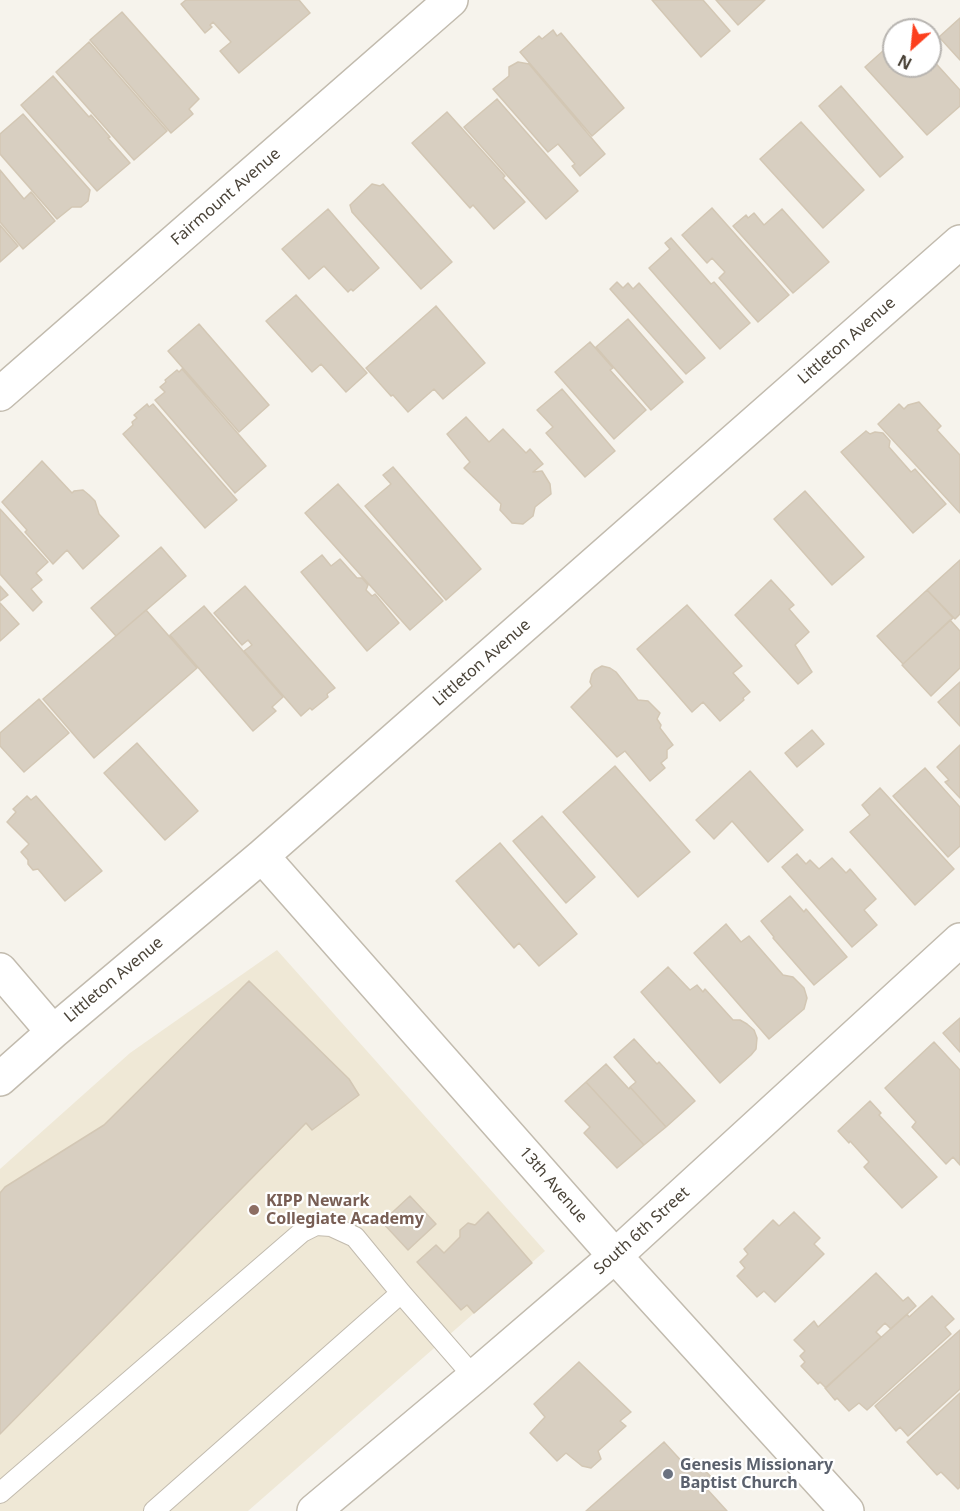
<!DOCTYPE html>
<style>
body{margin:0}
#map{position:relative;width:960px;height:1511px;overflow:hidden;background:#f6f3ec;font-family:"Noto Sans",sans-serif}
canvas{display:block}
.north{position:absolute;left:882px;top:18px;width:60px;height:60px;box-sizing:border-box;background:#fff;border:2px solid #b7b4b0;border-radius:50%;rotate:207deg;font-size:16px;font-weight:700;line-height:24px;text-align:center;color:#4b4439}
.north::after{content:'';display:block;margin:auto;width:21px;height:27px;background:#fc3f1d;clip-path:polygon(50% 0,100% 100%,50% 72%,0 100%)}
</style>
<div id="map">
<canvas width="960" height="1511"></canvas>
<div class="north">N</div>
</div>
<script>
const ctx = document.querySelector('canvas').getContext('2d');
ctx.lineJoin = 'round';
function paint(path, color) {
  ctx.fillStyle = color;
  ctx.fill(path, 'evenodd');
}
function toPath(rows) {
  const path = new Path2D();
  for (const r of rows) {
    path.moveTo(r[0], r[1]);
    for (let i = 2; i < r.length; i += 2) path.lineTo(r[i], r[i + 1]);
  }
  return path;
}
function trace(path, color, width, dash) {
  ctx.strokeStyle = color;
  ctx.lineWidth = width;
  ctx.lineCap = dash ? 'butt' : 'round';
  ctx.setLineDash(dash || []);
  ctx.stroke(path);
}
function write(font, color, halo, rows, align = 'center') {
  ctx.font = font + ' "Noto Sans",sans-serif';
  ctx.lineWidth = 4.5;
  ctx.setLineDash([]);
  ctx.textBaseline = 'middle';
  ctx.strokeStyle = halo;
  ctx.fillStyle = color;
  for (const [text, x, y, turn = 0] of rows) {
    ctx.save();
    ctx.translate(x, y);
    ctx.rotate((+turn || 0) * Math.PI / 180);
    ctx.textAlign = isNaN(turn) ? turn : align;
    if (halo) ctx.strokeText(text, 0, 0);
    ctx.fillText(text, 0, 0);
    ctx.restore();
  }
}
paint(toPath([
 [277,950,545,1251,248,1511,0,1511,0,1169,130,1053]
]), '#efe8d6');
const building = toPath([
 [186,0,299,0,310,13,239,73,220,51,231,42,213,22,210,25,212,27,205,33,181,4,186,0],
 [652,0,703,0,730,31,701,57,652,0],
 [716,0,765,0,738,25,716,0],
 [122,12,199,99,189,109,193,114,171,133,90,40,122,12],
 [960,18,960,60,939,37,960,18],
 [553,30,557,36,561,33,624,108,592,136,520,52,539,36,542,39,553,30],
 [894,41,894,66,930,66,930,57,960,90,960,106,927,135,865,67,894,41],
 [89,42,167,131,134,160,56,72,89,42],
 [518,62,529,64,605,154,580,176,572,166,575,164,558,144,548,152,493,89,509,76,509,67,518,62],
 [53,76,89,117,91,115,110,137,108,138,130,163,97,191,21,105,53,76],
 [841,86,903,157,880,177,819,106,841,86],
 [497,99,578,191,546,219,464,127,497,99],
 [447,112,505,176,503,178,525,202,494,229,473,205,470,208,412,143,447,112],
 [23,114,90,190,88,201,81,207,72,207,57,219,0,154,0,134,23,114],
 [801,122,864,190,823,228,760,159,801,122],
 [0,170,24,199,31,192,55,221,23,249,0,222,0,170],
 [372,184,380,186,383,184,452,262,421,289,352,212,350,205,372,184],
 [712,208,789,295,758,322,719,278,725,272,712,258,707,263,682,235,712,208],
 [328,209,379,268,353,291,351,289,348,292,324,266,309,279,282,249,328,209],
 [782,209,829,262,793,293,733,226,746,215,748,218,754,213,764,225,782,209],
 [0,225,18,246,0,262,0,225],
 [671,238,711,284,714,282,750,323,720,349,649,268,670,249,665,243,671,238],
 [617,282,623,288,628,283,633,289,639,283,705,358,686,374,610,289,617,282],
 [296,295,367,373,346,392,321,364,312,372,266,321,296,295],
 [436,306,485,363,443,399,434,389,408,412,393,395,391,396,366,368,436,306],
 [628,319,683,382,651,410,596,347,628,319],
 [199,324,269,405,239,432,168,351,199,324],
 [590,342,613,368,610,370,646,410,614,439,555,372,590,342],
 [182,369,266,466,235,493,155,400,165,392,160,387,166,382,165,380,177,370,179,372,182,369],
 [562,389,615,451,585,477,546,433,553,427,537,410,562,389],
 [919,402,941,426,937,430,960,455,960,513,878,424,899,404,904,409,908,405,919,402],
 [147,404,149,407,153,404,237,500,205,528,123,434,133,425,132,422,137,418,134,415,147,404],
 [466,417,489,442,503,429,526,453,530,449,543,464,533,472,542,471,550,484,551,494,535,507,533,516,523,524,512,523,500,510,501,504,464,468,470,462,447,434,466,417],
 [866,431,870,434,875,432,883,433,890,441,889,447,911,472,915,469,946,504,913,533,841,452,866,431],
 [42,461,72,493,74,491,83,490,89,495,95,501,99,514,119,536,83,569,67,550,53,564,25,532,27,530,2,502,42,461],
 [393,467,481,569,446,600,365,506,391,484,383,475,393,467],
 [338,484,443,601,410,630,305,513,338,484],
 [805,491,864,557,832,585,774,519,805,491],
 [0,509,48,562,36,573,42,580,31,589,42,602,33,611,0,574,0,509],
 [161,547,186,576,116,636,91,608,161,547],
 [322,555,331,566,340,559,357,578,362,578,368,585,366,590,372,596,375,594,399,623,367,651,301,572,322,555],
 [960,560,960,614,955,619,927,590,960,560],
 [771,580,794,605,789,609,809,632,795,645,812,672,798,684,735,615,771,580],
 [0,586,8,595,0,601,0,586],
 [245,586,335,688,327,694,328,697,312,710,310,708,301,716,244,651,252,645,248,640,242,645,214,613,245,586],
 [927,590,953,618,903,664,877,636,927,590],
 [0,603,19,624,0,641,0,603],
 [687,605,742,666,733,673,750,692,743,698,744,700,720,721,703,702,692,712,637,649,687,605],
 [204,606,283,697,272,707,276,711,253,731,170,635,204,606],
 [146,610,197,668,94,758,43,699,146,610],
 [950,620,960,631,960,668,931,696,902,665,950,620],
 [602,666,610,668,616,672,638,700,648,701,660,713,657,719,661,725,660,728,673,745,667,750,667,758,661,763,665,768,650,781,625,751,617,757,571,707,592,686,590,682,592,674,595,670,602,666],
 [960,682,960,726,938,702,960,682],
 [39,699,69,733,24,772,0,746,0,733,39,699],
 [812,730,824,744,797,767,785,753,812,730],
 [137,743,198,811,165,840,104,773,137,743],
 [960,745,960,798,945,782,949,780,937,767,960,745],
 [615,766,690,852,638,897,563,812,615,766],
 [925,768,960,807,960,846,948,857,893,796,925,768],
 [750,771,803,830,768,862,732,821,714,839,696,820,750,771],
 [880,788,954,869,915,905,850,832,870,815,862,805,880,788],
 [27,796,31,800,36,796,102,871,65,901,38,869,33,870,28,864,28,860,21,852,29,844,7,822,16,812,13,809,27,796],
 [542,816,595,877,566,903,513,841,542,816],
 [500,843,577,934,539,966,519,943,514,948,456,881,500,843],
 [797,854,806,864,810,860,819,869,832,858,846,873,850,869,876,899,864,910,877,925,852,947,782,867,797,854],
 [790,896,804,912,806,909,847,957,814,985,773,938,774,937,761,921,790,896],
 [726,924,741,942,749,936,783,975,793,977,804,988,807,998,804,1009,769,1039,694,953,726,924],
 [668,967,690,990,697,985,703,992,705,989,733,1020,740,1020,747,1024,754,1030,757,1038,756,1049,751,1055,720,1083,641,992,668,967],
 [249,981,349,1079,359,1095,312,1130,306,1123,0,1434,0,1193,5,1187,104,1125,249,981],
 [960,1018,960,1052,943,1033,960,1018],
 [634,1039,657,1064,659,1062,695,1101,666,1127,630,1087,636,1082,614,1057,634,1039],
 [934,1042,960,1070,960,1165,953,1157,946,1164,912,1127,916,1122,885,1088,934,1042],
 [606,1064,629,1089,630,1087,666,1127,644,1145,586,1082,606,1064],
 [586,1082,644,1145,617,1168,584,1133,590,1127,565,1101,586,1082],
 [870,1101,881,1113,879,1115,937,1177,902,1208,864,1167,869,1162,850,1141,849,1143,838,1131,870,1101],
 [410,1196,436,1224,408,1250,382,1222,410,1196],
 [488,1212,532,1263,474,1313,467,1305,461,1310,417,1262,436,1245,444,1253,460,1237,460,1230,468,1223,475,1225,488,1212],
 [794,1212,820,1238,814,1244,824,1254,775,1302,764,1291,757,1297,737,1276,745,1268,740,1262,748,1254,744,1249,773,1220,779,1226,794,1212],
 [876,1273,903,1301,908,1297,916,1306,891,1329,885,1323,876,1332,881,1337,826,1388,820,1382,818,1384,801,1366,805,1362,800,1356,805,1351,794,1340,814,1321,818,1327,876,1273],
 [932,1296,954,1319,945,1327,951,1334,867,1410,859,1403,849,1411,837,1398,835,1400,825,1388,907,1314,909,1317,932,1296],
 [960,1330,960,1389,908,1436,900,1427,896,1431,875,1406,960,1330],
 [579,1362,631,1412,620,1421,626,1426,598,1451,601,1459,591,1468,582,1466,566,1453,557,1461,530,1433,545,1417,534,1404,579,1362],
 [960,1393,960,1487,958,1489,941,1472,937,1475,907,1442,960,1393],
 [664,1442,686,1466,694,1459,715,1481,707,1489,727,1511,586,1511,664,1442]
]);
paint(building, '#d8cfc1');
trace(building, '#d3c7b4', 1.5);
const lane = toPath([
 [0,1493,302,1232,316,1225,331,1226,355,1237,401,1293,474,1377],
 [154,1511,401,1293]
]);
const street = toPath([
 [0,394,451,0],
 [262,856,615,1256,847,1511],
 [0,970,53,1032],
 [0,1079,53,1032,262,856,960,242],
 [314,1511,474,1377,615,1256,960,940]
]);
trace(lane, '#c2bbae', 22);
trace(street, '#c2bbae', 36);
trace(lane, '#fff', 20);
trace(street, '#fff', 33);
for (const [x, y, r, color] of [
 [254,1210,6,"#8d6e63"],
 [668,1474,6,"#6b7280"]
]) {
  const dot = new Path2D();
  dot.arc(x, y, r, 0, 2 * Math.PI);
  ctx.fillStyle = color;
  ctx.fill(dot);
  trace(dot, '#fff', 2);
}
write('16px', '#4b4439', '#fff', [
 ["Fairmount Avenue",226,197,-41],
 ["Littleton Avenue",847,341,-41],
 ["Littleton Avenue",482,663,-41],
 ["Littleton Avenue",114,980,-40],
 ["13th Avenue",553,1185,49],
 ["South 6th Street",642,1231,-42]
]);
write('bold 16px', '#785e54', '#fff', [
 ["KIPP Newark",266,1201],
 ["Collegiate Academy",266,1219]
], 'left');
write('bold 16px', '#5b616d', '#fff', [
 ["Genesis Missionary",680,1465],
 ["Baptist Church",680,1483]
], 'left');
</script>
